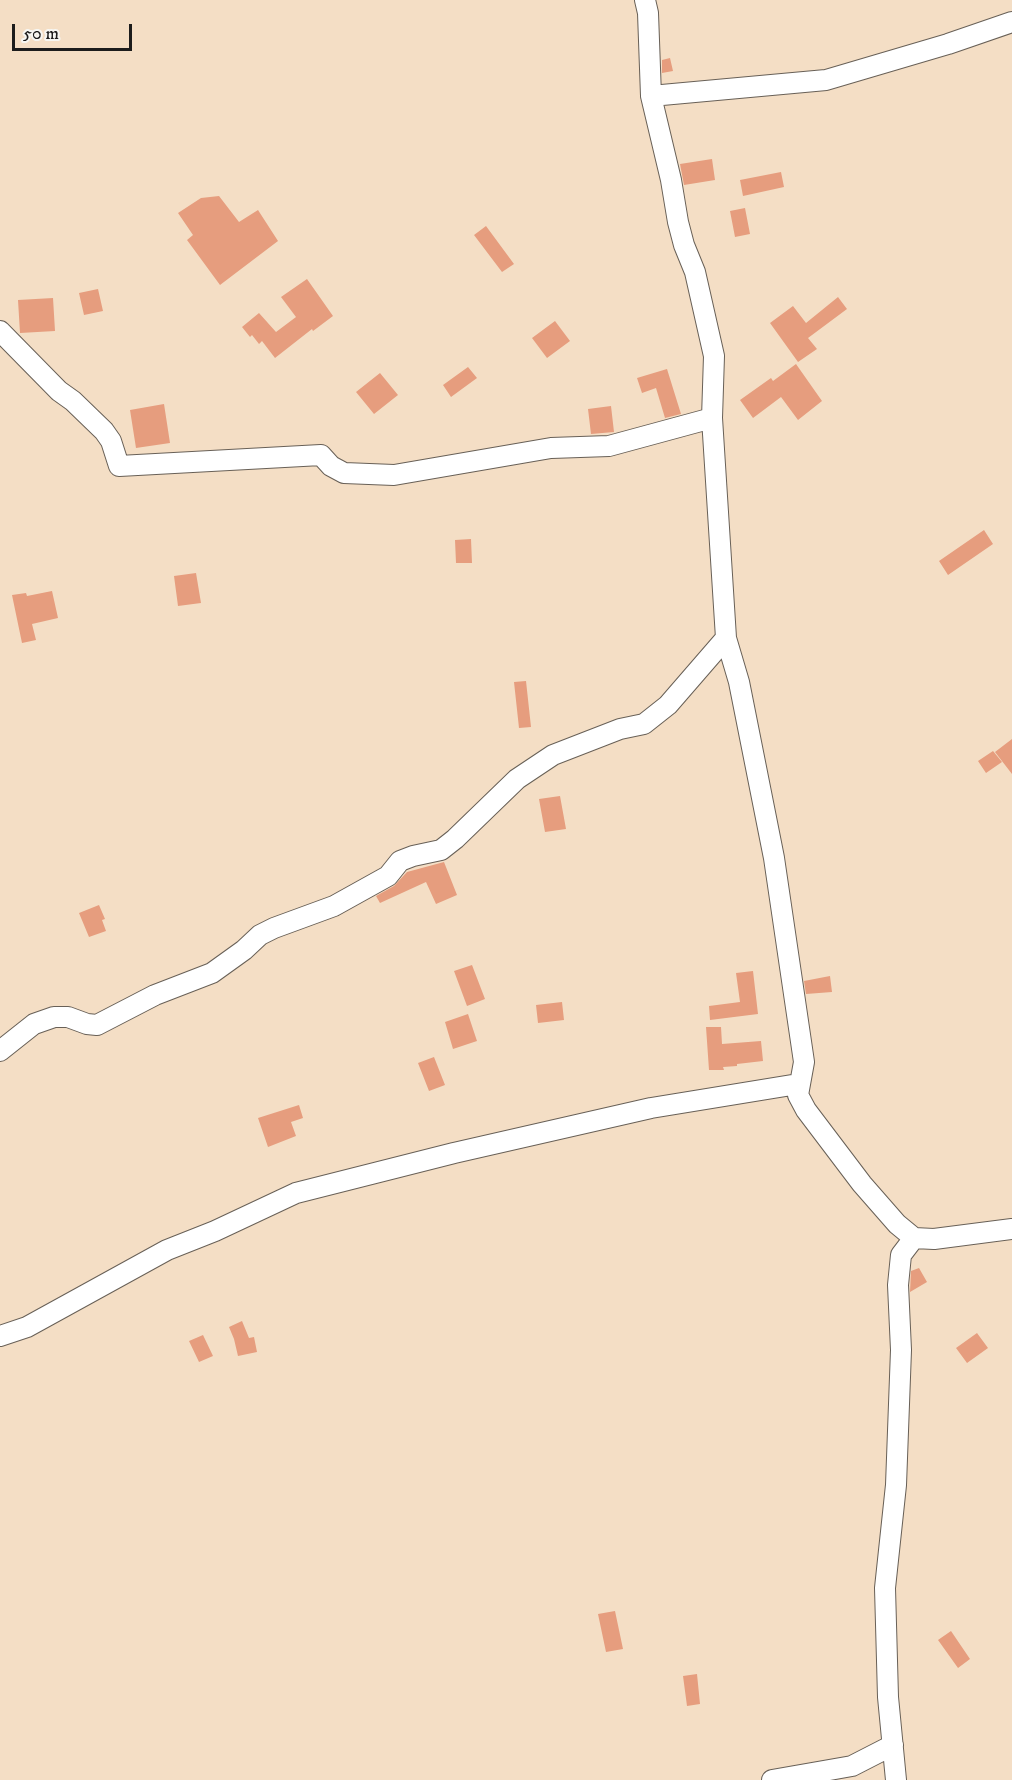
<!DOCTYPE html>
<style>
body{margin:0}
#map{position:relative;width:1012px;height:1780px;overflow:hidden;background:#f4dec5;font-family:"IM FELL DW Pica",serif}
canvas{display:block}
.scale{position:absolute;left:12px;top:24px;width:120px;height:27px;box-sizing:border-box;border:3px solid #1c1c1c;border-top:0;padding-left:8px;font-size:18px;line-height:21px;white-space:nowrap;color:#1c1c1c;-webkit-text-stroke:4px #f6f6f2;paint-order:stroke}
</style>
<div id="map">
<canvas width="1012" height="1780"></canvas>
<div class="scale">50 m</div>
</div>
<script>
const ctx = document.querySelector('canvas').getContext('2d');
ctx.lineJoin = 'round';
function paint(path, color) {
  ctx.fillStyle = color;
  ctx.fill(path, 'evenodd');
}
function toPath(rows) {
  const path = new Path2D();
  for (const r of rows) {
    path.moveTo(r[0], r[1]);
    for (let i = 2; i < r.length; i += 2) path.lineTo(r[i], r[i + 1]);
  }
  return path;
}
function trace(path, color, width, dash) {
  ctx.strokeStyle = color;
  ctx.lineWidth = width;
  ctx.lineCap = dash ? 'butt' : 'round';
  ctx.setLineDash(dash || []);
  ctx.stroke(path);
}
paint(toPath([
 [670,58,673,71,662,73,662,60],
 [712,159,715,180,684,185,680,164],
 [781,172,784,187,743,196,740,180],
 [219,196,239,222,258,210,278,241,220,285,187,240,193,235,178,213,201,198],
 [745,208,750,234,735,237,730,211],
 [486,226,514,264,502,272,474,235],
 [307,279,333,316,313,331,312,329,275,358,262,341,259,344,252,335,250,337,242,327,259,313,276,332,296,317,281,297],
 [98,289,103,311,84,315,79,293],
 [838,297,847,309,808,338,817,349,798,362,770,323,793,306,806,323],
 [53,298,55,331,20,333,18,300],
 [555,321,570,341,547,358,532,338],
 [796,364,822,401,798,420,781,397,753,418,740,400,771,378,773,381],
 [468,367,477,378,451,397,443,385],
 [667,369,681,414,665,418,656,388,642,393,637,378],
 [380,373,398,395,374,414,356,392],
 [164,404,170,443,136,448,130,410],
 [611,406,614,432,591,434,588,409],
 [984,530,993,544,948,575,939,561],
 [471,539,472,563,456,563,455,540],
 [196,573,201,603,178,606,174,576],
 [52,591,58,618,32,624,36,640,22,643,12,595,26,593,27,596],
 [526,681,531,727,519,728,514,682],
 [1012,739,1012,774,995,752],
 [993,751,1002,762,986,773,978,761],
 [560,796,566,829,545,832,539,799],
 [444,862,457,895,436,904,426,882,380,903,376,896,394,886,407,872],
 [99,905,105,919,102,920,106,931,89,937,79,913],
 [472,965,485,999,467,1006,454,971],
 [753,971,758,1014,710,1020,709,1006,740,1002,736,973],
 [830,976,832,992,806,994,804,981],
 [562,1002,564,1020,538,1023,536,1005],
 [468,1014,477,1041,453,1049,445,1022],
 [706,1027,721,1027,722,1044,761,1041,763,1061,737,1064,737,1066,723,1067,724,1070,709,1070],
 [434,1057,445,1085,429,1091,418,1063],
 [299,1105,303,1118,291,1122,296,1136,268,1147,258,1118],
 [919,1268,927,1282,910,1292,911,1271],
 [242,1321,249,1338,254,1337,257,1352,238,1356,234,1339,229,1327],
 [977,1333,988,1348,967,1363,956,1348],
 [203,1335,213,1356,199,1362,189,1341],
 [615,1611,623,1649,606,1652,598,1614],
 [951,1631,970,1659,958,1668,938,1640],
 [697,1674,700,1704,687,1706,683,1676]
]), '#e69d7e');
const street = toPath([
 [645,0,648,13,651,96,671,180,678,222,684,245,695,272,714,356,712,418,726,638,739,682,774,858,804,1062,798,1095,806,1110,862,1184,897,1224,914,1238,901,1255,898,1285,901,1350,896,1485,885,1588,888,1697,896,1780],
 [651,96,826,80,948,44,1012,22],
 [0,331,59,391,73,401,104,431,111,441,119,466,321,455,331,466,344,473,394,475,551,448,609,446,712,418],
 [0,1051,34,1024,54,1017,68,1017,87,1024,97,1025,155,995,212,973,244,950,260,935,274,928,334,906,388,876,400,861,413,856,441,850,455,839,517,779,553,755,620,729,644,724,668,705,726,638],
 [914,1238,934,1239,1012,1229],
 [0,1336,27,1327,167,1250,215,1231,296,1193,454,1153,651,1108,798,1084],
 [772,1780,852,1766,893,1745]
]);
trace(street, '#686057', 22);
trace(street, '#fff', 20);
</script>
